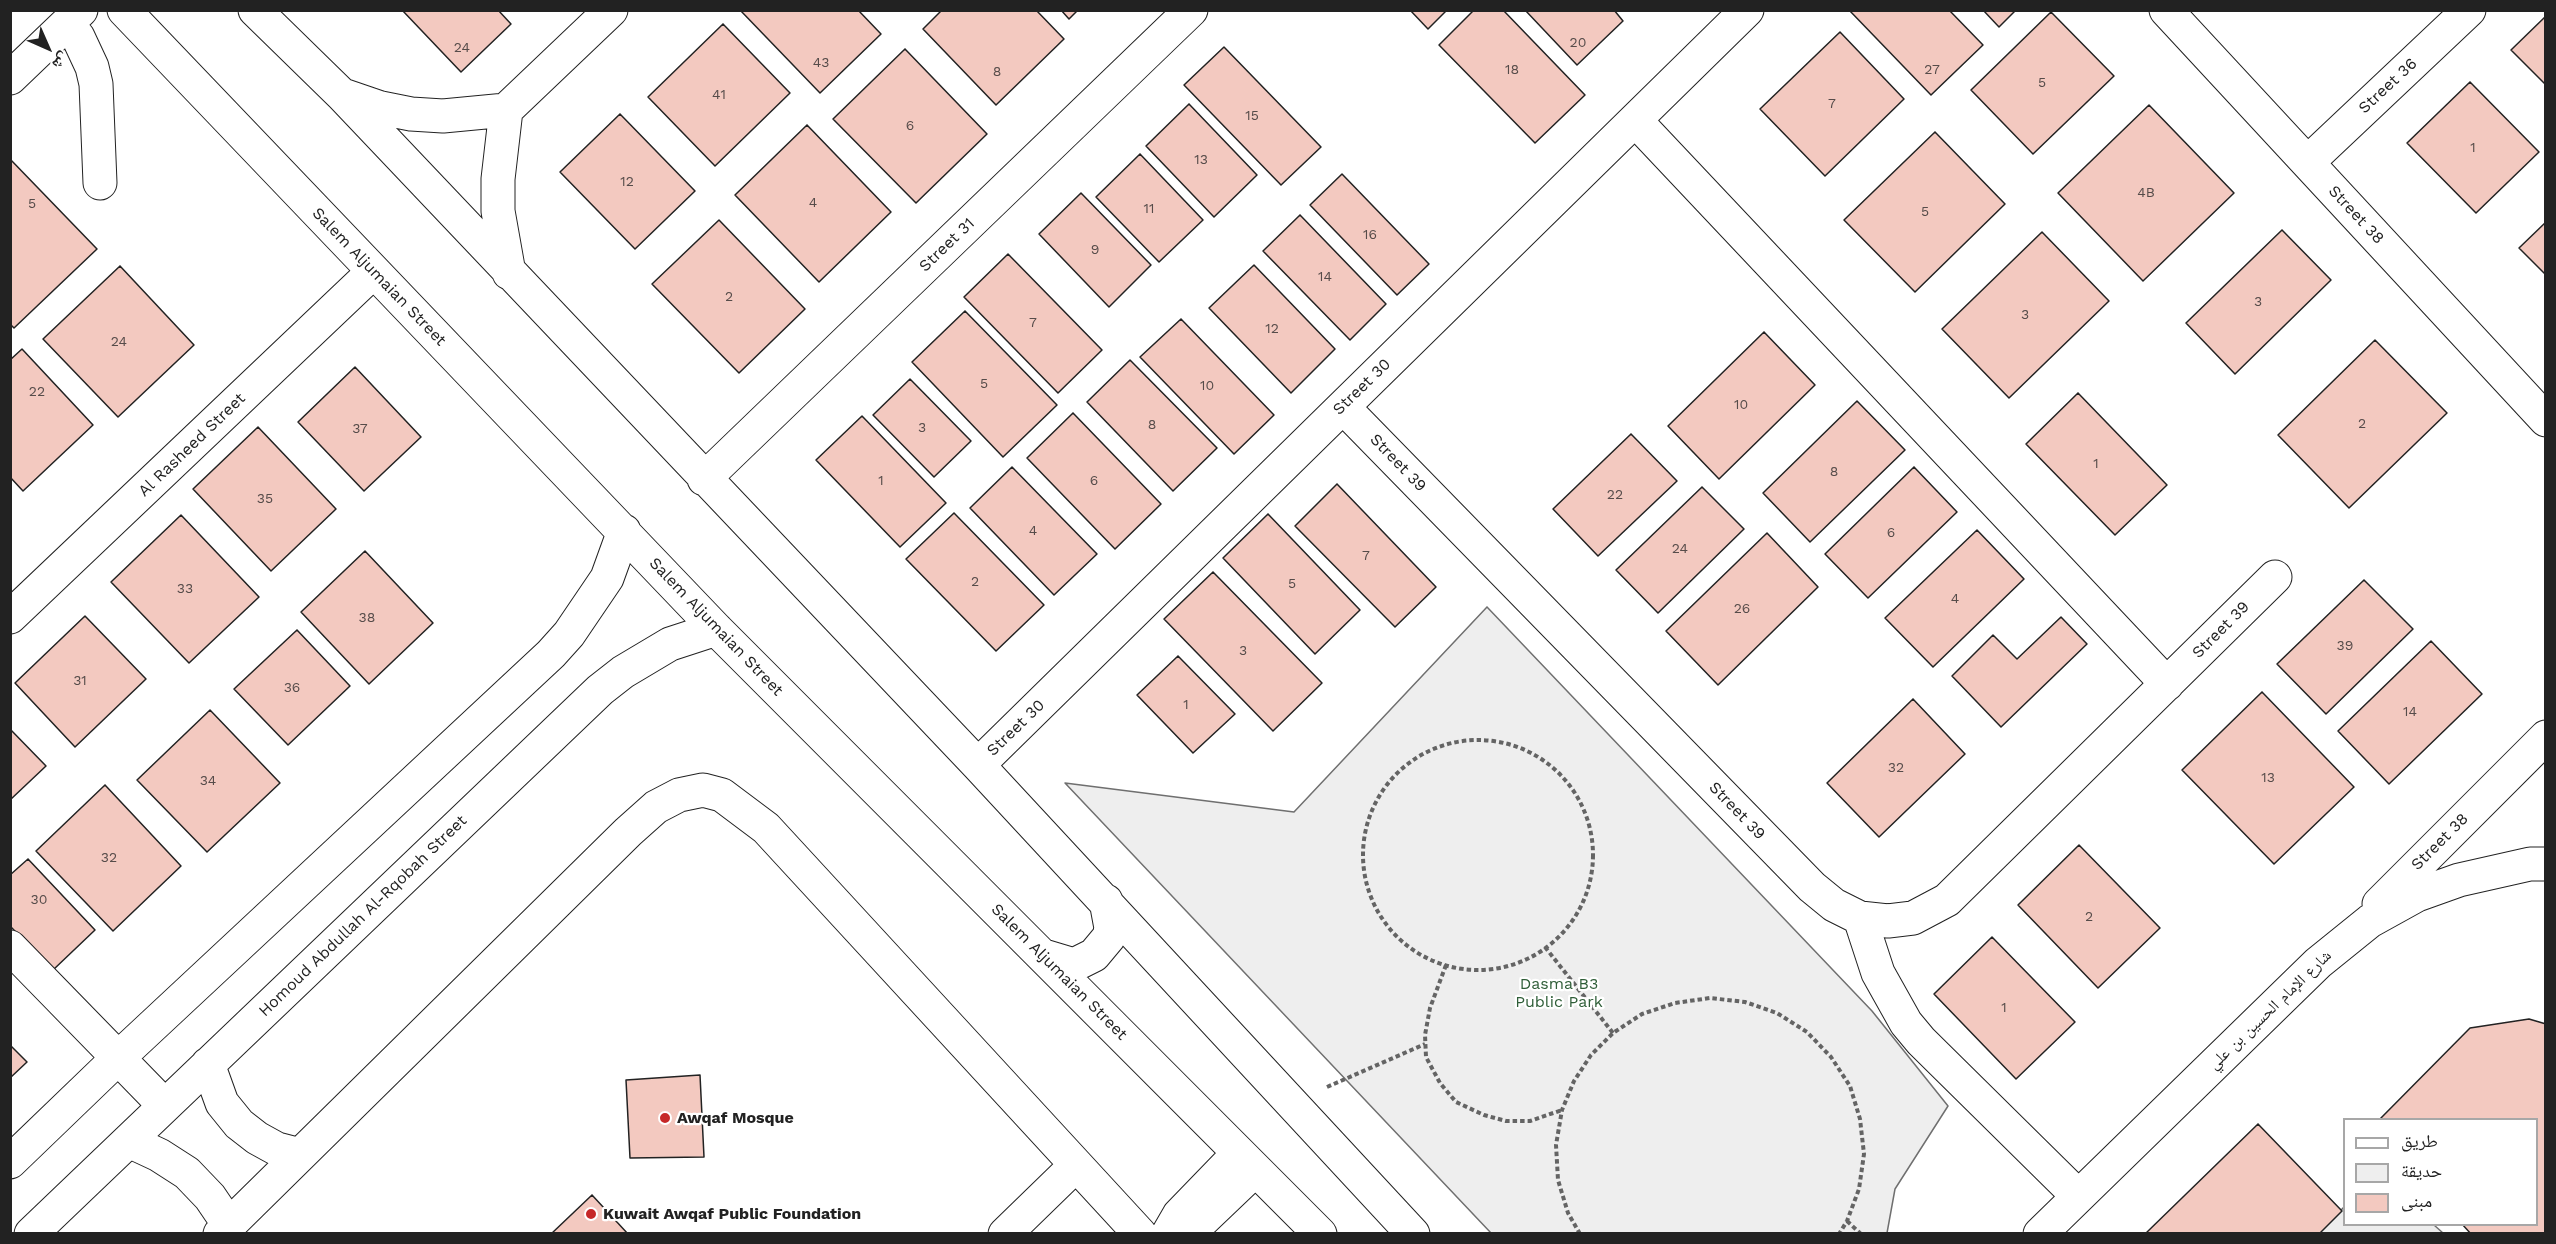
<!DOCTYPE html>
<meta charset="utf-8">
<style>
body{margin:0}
#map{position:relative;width:2556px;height:1244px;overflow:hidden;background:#fff;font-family:"Work Sans","Noto Naskh Arabic",sans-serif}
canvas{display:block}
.frame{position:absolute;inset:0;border:12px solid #222;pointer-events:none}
.legend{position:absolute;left:2343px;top:1118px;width:195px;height:108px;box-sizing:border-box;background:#fff;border:2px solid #a7a7a7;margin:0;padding:8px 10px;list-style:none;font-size:18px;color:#222}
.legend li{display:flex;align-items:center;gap:12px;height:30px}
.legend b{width:30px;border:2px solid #a7a7a7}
.north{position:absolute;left:18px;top:18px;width:60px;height:60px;-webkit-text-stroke:4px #fff;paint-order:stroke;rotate:135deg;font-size:16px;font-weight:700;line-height:24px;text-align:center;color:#222}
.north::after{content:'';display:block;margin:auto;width:21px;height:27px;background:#222;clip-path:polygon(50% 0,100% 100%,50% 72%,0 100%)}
</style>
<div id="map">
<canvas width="2556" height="1244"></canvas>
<div class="frame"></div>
<ul class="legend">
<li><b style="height:8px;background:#fff"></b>طريق</li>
<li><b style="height:16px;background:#eee"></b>حديقة</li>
<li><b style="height:16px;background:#f3c9c0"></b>مبنى</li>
</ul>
<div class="north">ش</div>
</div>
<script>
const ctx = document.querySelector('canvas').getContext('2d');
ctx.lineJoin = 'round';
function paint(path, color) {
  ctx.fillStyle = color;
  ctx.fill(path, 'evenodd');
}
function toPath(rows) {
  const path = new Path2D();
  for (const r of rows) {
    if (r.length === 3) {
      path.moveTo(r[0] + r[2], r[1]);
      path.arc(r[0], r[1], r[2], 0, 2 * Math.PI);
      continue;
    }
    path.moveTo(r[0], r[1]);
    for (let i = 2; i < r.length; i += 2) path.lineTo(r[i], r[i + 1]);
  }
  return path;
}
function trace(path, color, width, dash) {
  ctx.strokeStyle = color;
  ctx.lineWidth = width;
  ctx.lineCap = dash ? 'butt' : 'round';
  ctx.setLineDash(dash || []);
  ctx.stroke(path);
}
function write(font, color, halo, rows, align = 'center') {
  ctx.font = font + ' "Work Sans","Noto Naskh Arabic",sans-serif';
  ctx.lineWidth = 4.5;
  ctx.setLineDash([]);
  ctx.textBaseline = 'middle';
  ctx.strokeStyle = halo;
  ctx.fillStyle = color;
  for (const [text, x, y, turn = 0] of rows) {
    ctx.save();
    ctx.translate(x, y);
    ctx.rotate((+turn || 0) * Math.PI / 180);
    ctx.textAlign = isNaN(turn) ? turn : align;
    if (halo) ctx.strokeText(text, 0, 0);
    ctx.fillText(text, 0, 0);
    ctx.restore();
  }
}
const green = toPath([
 [1487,607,1872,1011,1948,1106,1895,1189,1887,1233,1491,1233,1065,783,1294,812,1487,607]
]);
paint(green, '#eee');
trace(green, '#6f6f6f', 1.5);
const parking = toPath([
 [2344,1207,2344,1224,2434,1225,2443,1233,2318,1234,2344,1207]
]);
paint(parking, '#ededed');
trace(parking, '#6f6f6f', 1.5);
const building = toPath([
 [402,10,498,10,511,24,461,72,402,10],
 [740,10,858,10,881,34,820,93,740,10],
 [942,10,1036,10,1064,39,996,105,923,29,942,10],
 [1061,10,1078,10,1069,19,1061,10],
 [1410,10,1447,10,1428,29,1410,10],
 [1474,10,1503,10,1585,95,1535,143,1439,45,1474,10],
 [1525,10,1614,10,1623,21,1577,65,1525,10],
 [1849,10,1949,10,1983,45,1931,95,1849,10],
 [1983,10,2016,10,1999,27,1983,10],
 [2051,12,2114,76,2033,154,1971,90,2051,12],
 [2546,16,2546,85,2511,50,2546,16],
 [723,24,790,93,715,166,648,97,723,24],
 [1840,32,1904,99,1825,176,1760,109,1840,32],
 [1224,47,1321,147,1281,185,1184,85,1224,47],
 [905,49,987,134,916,203,833,119,905,49],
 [2470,82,2539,152,2476,213,2407,143,2470,82],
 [1189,104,1257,175,1214,217,1146,146,1189,104],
 [2149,105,2234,193,2143,281,2058,193,2149,105],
 [620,114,695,191,635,249,560,172,620,114],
 [807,125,891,212,819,282,735,195,807,125],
 [1935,132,2005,204,1915,292,1844,220,1935,132],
 [1140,154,1203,220,1159,262,1096,197,1140,154],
 [10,159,97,249,14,328,10,324,10,159],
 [1342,174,1429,264,1397,295,1310,205,1342,174],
 [1081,193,1151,265,1109,307,1039,234,1081,193],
 [1300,215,1386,304,1350,340,1263,251,1300,215],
 [719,220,805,309,739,373,652,284,719,220],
 [2546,222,2546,275,2519,248,2546,222],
 [2282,230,2331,280,2235,374,2186,323,2282,230],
 [2042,232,2109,301,2009,398,1942,329,2042,232],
 [1008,254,1102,350,1058,393,964,297,1008,254],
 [1254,265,1335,349,1291,393,1209,308,1254,265],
 [120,266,194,345,118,417,43,339,120,266],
 [965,311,1057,405,1003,457,912,362,965,311],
 [1181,319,1274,415,1234,454,1140,357,1181,319],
 [1764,332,1815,385,1719,479,1668,426,1764,332],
 [2375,340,2447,413,2349,508,2278,435,2375,340],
 [22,349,93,425,23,491,10,477,10,360,22,349],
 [1130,360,1217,448,1173,491,1087,402,1130,360],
 [355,367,421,437,364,491,298,422,355,367],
 [910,379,971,441,934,477,873,415,910,379],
 [2078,393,2167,485,2115,535,2026,444,2078,393],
 [1857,401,1905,450,1810,542,1763,493,1857,401],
 [1073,413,1161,504,1115,549,1027,458,1073,413],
 [862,416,946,503,900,547,816,460,862,416],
 [258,427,336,509,271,571,193,489,258,427],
 [1631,434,1677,481,1598,556,1553,509,1631,434],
 [1012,467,1097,554,1054,595,970,508,1012,467],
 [1914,467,1957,512,1868,598,1825,554,1914,467],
 [1337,484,1436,587,1395,627,1295,526,1337,484],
 [1702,487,1744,529,1658,613,1616,570,1702,487],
 [954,513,1044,605,996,651,906,559,954,513],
 [1268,514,1360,610,1315,654,1223,558,1268,514],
 [181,515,259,597,189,663,111,582,181,515],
 [1977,530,2024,579,1933,667,1885,618,1977,530],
 [1767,533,1818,587,1718,685,1666,631,1767,533],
 [365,551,433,623,369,684,301,612,365,551],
 [1213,572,1322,683,1273,731,1164,619,1213,572],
 [2364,580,2413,629,2326,714,2277,664,2364,580],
 [85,616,146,679,75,747,15,683,85,616],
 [2061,617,2087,644,2001,727,1952,676,1993,635,2017,659,2061,617],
 [297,630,350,686,288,745,234,689,297,630],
 [2431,641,2482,694,2389,784,2338,731,2431,641],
 [1178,656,1235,714,1193,753,1137,695,1178,656],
 [2262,692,2354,787,2274,864,2182,770,2262,692],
 [1913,699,1965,754,1879,837,1827,783,1913,699],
 [210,710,280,783,207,852,137,780,210,710],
 [10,729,46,766,10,800,10,729],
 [105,785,181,866,113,931,36,851,105,785],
 [2079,845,2160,928,2098,988,2018,905,2079,845],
 [28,859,95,930,53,970,10,926,10,875,28,859],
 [1992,937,2075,1022,2016,1079,1934,994,1992,937],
 [2529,1019,2546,1024,2546,1234,2471,1234,2462,1224,2536,1224,2536,1120,2379,1120,2470,1028,2529,1019],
 [10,1045,27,1062,10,1078,10,1045],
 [700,1075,704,1157,630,1158,626,1080,700,1075],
 [2258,1124,2342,1211,2319,1234,2145,1234,2258,1124],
 [592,1195,628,1234,551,1234,592,1195]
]);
paint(building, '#f3c9c0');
trace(building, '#222', 1.5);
const minor = toPath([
 [124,10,716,629,1320,1234],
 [255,10,342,95,978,765,1413,1234],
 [2166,10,2546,420],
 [67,24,78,37,92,67,96,84,100,183],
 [10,78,81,10],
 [343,95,381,108,411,114,443,116,506,110,611,10],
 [506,110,498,179,498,211,509,273],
 [1635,120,2167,684],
 [2308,162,2469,10],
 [1343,407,1812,887,1834,905,1860,918,1888,921,1913,918,1947,900,2275,577],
 [704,479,1191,10],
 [10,617,373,272],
 [978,765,1747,10],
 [2379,904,2546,737],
 [1860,918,1878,973,1906,1023,1921,1041,2078,1196],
 [10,947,165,1106],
 [1044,956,1074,965,1094,955,1109,937,1111,928,1106,901],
 [208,1064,222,1103,239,1124,257,1138,277,1149,300,1155],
 [129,1141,159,1155,187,1173,210,1197,229,1225],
 [10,1162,118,1058,551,654,569,634,607,578,624,531],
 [31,1234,600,690,623,672,670,644,716,629],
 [220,1234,628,832,656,807,679,795,703,790,722,795,766,828,1140,1234],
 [1005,1234,1076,1165],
 [1168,1234,1179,1215,1239,1153],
 [1188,1234,1255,1170],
 [2040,1234,2318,963,2370,921,2417,895,2459,880,2530,864,2546,864]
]);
trace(minor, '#222', 35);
trace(toPath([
 [1478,855,115],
 [1545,947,1613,1033],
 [1446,965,1430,1008,1425,1035,1426,1057,1440,1083,1456,1102,1484,1115,1506,1121,1530,1121,1562,1110],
 [1327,1087,1425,1044],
 [1847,1221,1861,1234],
 [1580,1234,1568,1213,1558,1180,1556,1145,1562,1110,1574,1081,1591,1055,1613,1033,1642,1014,1675,1003,1710,998,1745,1002,1777,1013,1807,1032,1831,1057,1850,1086,1860,1119,1864,1154,1859,1189,1847,1221,1839,1234]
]), '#646464', 4, [4.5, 3]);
trace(minor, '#fff', 33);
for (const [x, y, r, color] of [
 [665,1118,6,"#c62828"],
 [591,1214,6,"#c62828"]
]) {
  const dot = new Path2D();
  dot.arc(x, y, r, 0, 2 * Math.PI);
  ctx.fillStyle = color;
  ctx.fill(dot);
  trace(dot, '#fff', 2);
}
write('14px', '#564c4a', null, [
 ["20",1578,43],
 ["24",462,48],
 ["43",821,63],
 ["18",1512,70],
 ["27",1932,70],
 ["8",997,72],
 ["5",2042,83],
 ["41",719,95],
 ["7",1832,104],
 ["15",1252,116],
 ["6",910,126],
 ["1",2473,148],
 ["13",1201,160],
 ["12",627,182],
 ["4B",2146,193],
 ["4",813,203],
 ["5",32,204],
 ["11",1149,209],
 ["5",1925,212],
 ["16",1370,235],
 ["9",1095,250],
 ["14",1325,277],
 ["2",729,297],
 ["3",2258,302],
 ["3",2025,315],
 ["7",1033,323],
 ["12",1272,329],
 ["24",119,342],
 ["5",984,384],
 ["10",1207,386],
 ["22",37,392],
 ["10",1741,405],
 ["2",2362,424],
 ["8",1152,425],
 ["3",922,428],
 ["37",360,429],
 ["1",2096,464],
 ["8",1834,472],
 ["1",881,481],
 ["6",1094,481],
 ["22",1615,495],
 ["35",265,499],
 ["4",1033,531],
 ["6",1891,533],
 ["24",1680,549],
 ["7",1366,556],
 ["2",975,582],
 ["5",1292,584],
 ["33",185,589],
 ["4",1955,599],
 ["26",1742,609],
 ["38",367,618],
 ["39",2345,646],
 ["3",1243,651],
 ["31",80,681],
 ["36",292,688],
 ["1",1186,705],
 ["14",2410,712],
 ["32",1896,768],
 ["13",2268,778],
 ["34",208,781],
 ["32",109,858],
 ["30",39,900],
 ["2",2089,917],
 ["1",2004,1008]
]);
write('16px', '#222', '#fff', [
 ["Street 36",2388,86,-43],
 ["Street 38",2356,215,47],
 ["Street 31",947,245,-44],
 ["Salem Aljumaian Street",379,277,46],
 ["Street 30",1362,387,-44],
 ["Al Rasheed Street",192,445,-44],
 ["Street 39",1398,463,46],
 ["Salem Aljumaian Street",716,627,46],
 ["Street 39",2221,630,-45],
 ["Street 30",1016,728,-44],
 ["Street 39",1737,811,46],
 ["Street 38",2440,842,-45],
 ["Homoud Abdullah Al-Rqobah Street",363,916,-44],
 ["Salem Aljumaian Street",1059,972,45],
 ["شارع الإمام الحسين بن علي",2270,1010,-44]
]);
write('16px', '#2f5e38', '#fff', [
 ["Dasma B3",1559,984],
 ["Public Park",1559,1002]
]);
write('bold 16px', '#222', '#fff', [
 ["Awqaf Mosque",677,1118],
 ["Kuwait Awqaf Public Foundation",603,1214]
], 'left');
</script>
